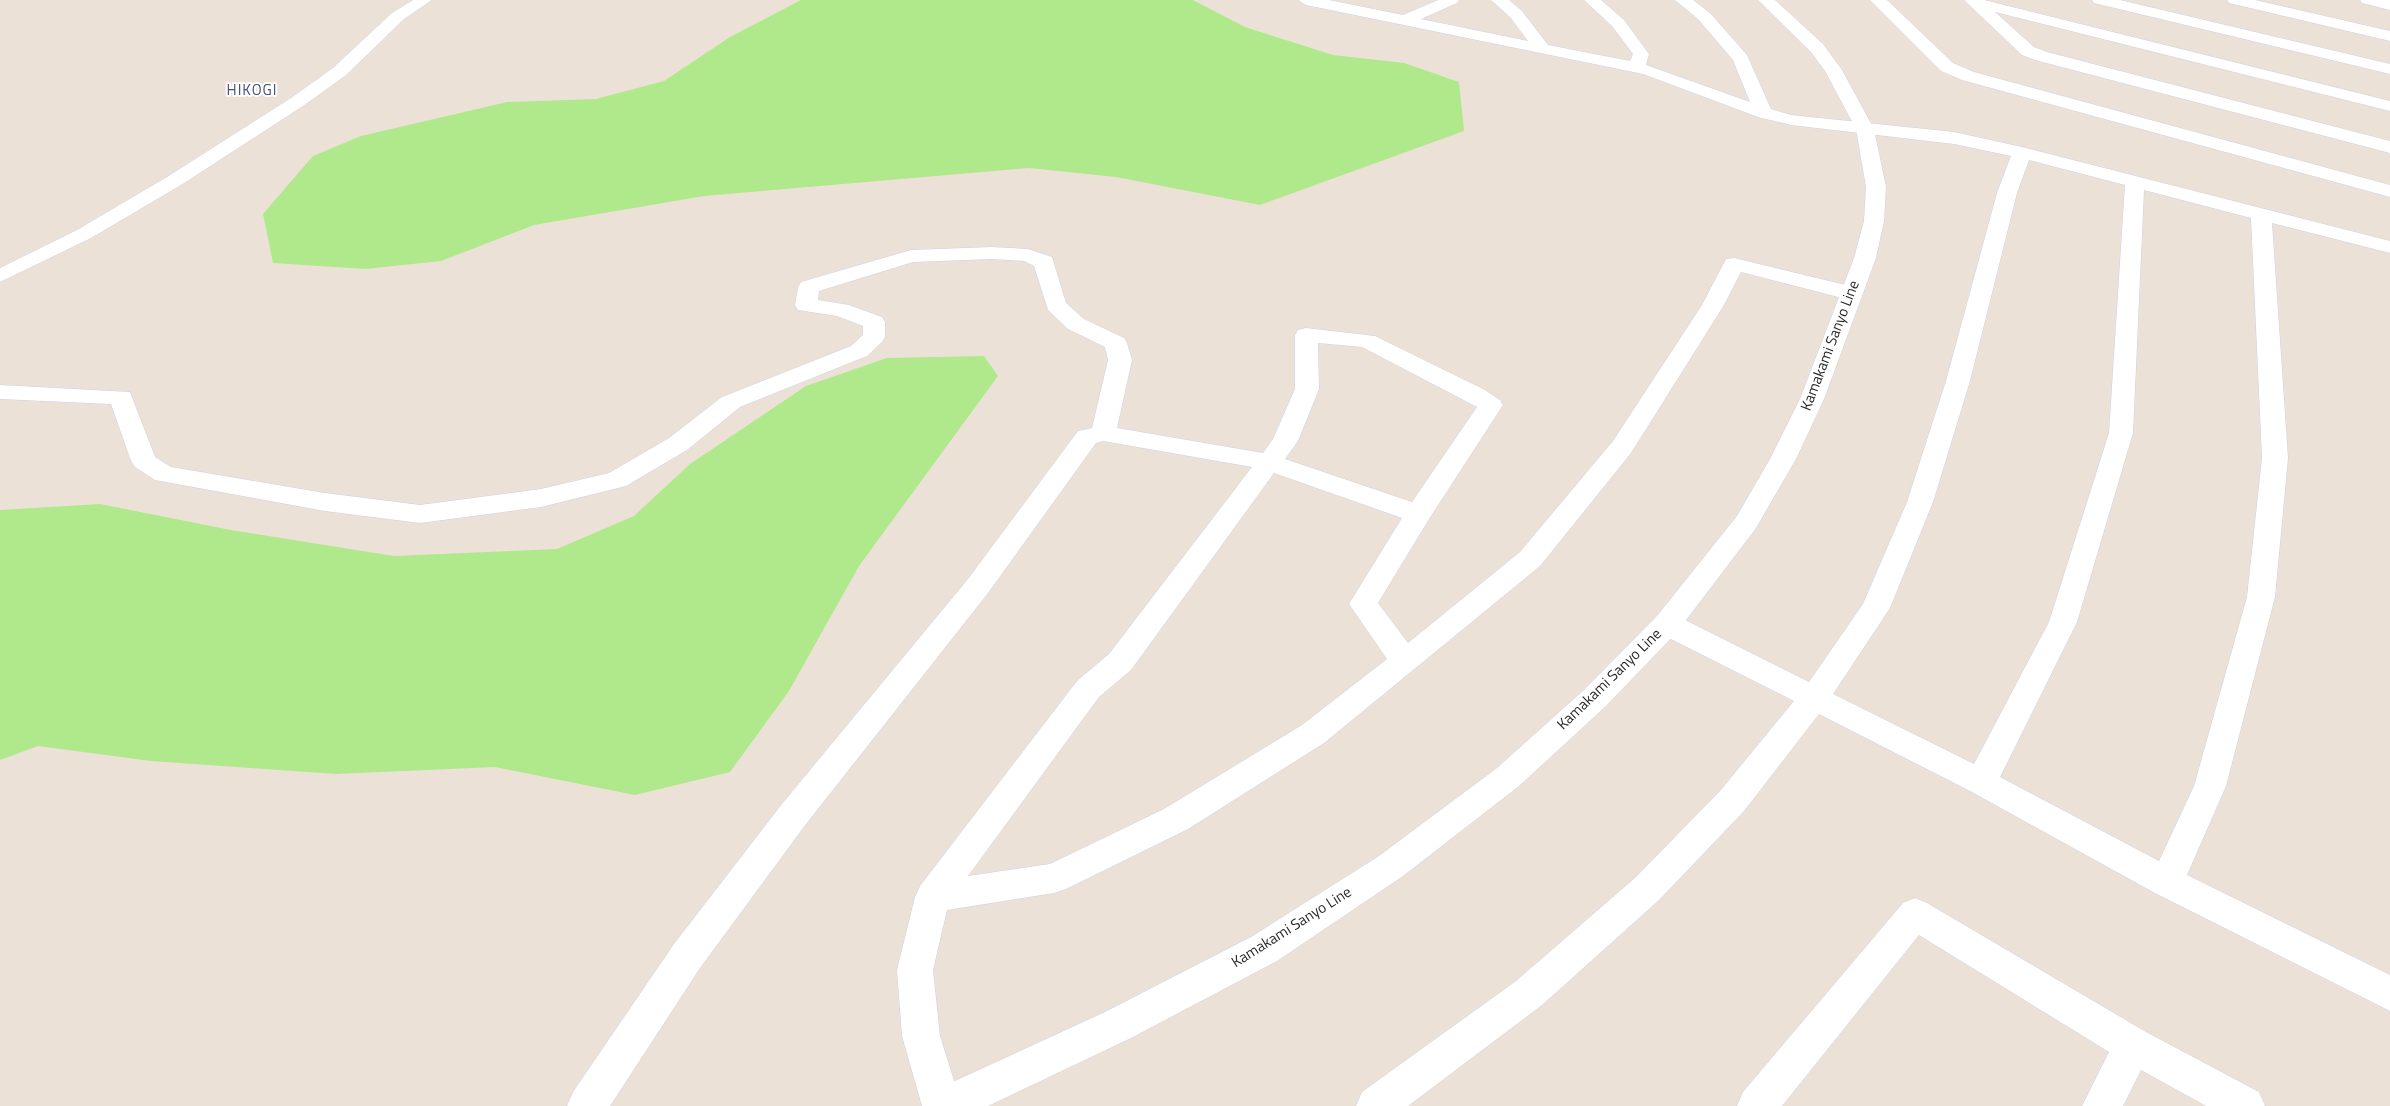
<!DOCTYPE html>
<style>
body{margin:0}
canvas{display:block;background:#ece1d6}
</style>
<canvas width="2390" height="1106"></canvas>
<script>
const ctx = document.querySelector('canvas').getContext('2d');
ctx.lineJoin = 'round';
function paint(path, color) {
  ctx.fillStyle = color;
  ctx.fill(path, 'evenodd');
}
function toPath(rows) {
  const path = new Path2D();
  for (const r of rows) {
    path.moveTo(r[0], r[1]);
    for (let i = 2; i < r.length; i += 2) path.lineTo(r[i], r[i + 1]);
  }
  return path;
}
function trace(path, color, width, dash) {
  ctx.strokeStyle = color;
  ctx.lineWidth = width;
  ctx.lineCap = dash ? 'butt' : 'round';
  ctx.setLineDash(dash || []);
  ctx.stroke(path);
}
function write(font, color, halo, rows, align = 'center') {
  ctx.font = font + ' "Titillium Web",sans-serif';
  ctx.lineWidth = 4;
  ctx.setLineDash([]);
  ctx.textBaseline = 'middle';
  ctx.strokeStyle = halo;
  ctx.fillStyle = color;
  for (const [text, x, y, turn = 0] of rows) {
    ctx.save();
    ctx.translate(x, y);
    ctx.rotate((+turn || 0) * Math.PI / 180);
    ctx.textAlign = isNaN(turn) ? turn : align;
    if (halo) ctx.strokeText(text, 0, 0);
    ctx.fillText(text, 0, 0);
    ctx.restore();
  }
}
paint(toPath([
 [801,0,1193,0,1245,27,1333,55,1404,63,1459,82,1464,131,1260,205,1116,177,1029,168,704,196,534,225,441,261,365,269,273,263,263,214,313,156,361,136,507,102,596,99,664,81,730,37],
 [984,356,998,376,859,566,789,691,730,772,635,795,495,767,336,774,151,761,38,746,0,760,0,510,100,504,231,530,394,556,557,549,634,516,690,464,806,386,887,358]
]), '#b0e98c');
const minor = toPath([
 [413,0,432,0,404,19,345,76,303,106,181,185,91,238,0,282,0,268,77,230,167,177,291,98,333,68,392,13,413,0],
 [1298,0,1329,0,1403,15,1438,0,1459,0,1457,3,1421,19,1528,41,1510,17,1491,0,1509,0,1522,11,1548,45,1630,61,1633,54,1612,26,1584,0,1601,0,1624,20,1649,54,1646,65,1750,102,1733,60,1698,19,1675,0,1693,0,1710,13,1747,55,1771,109,1791,115,1954,132,2022,147,2390,241,2390,253,2272,223,2288,458,2275,597,2226,786,2187,875,2390,975,2390,1011,2155,893,1970,791,1819,714,1744,811,1659,900,1542,1005,1408,1106,1356,1106,1362,1092,1516,981,1635,878,1720,791,1794,701,1657,632,1652,624,1657,616,1667,613,1677,616,1809,682,1863,604,1907,502,1946,381,1997,193,2011,156,1954,144,1791,125,1758,117,1643,74,1306,5,1298,0],
 [2029,160,2125,185,2109,433,2049,622,1974,764,1833,694,1890,608,1933,502,1970,381,2017,193,2029,160],
 [2144,190,2251,218,2262,458,2247,597,2194,786,2159,861,2000,777,2077,622,2133,433,2144,190],
 [1870,0,1887,0,1953,63,1974,72,2390,185,2390,197,1962,80,1941,71,1870,0],
 [1964,0,1984,0,2390,101,2390,111,1995,12,2034,47,2047,52,2390,141,2390,153,2035,60,2022,55,1964,0],
 [2092,0,2120,0,2390,64,2390,74,2094,3,2092,0],
 [2227,0,2255,0,2390,31,2390,41,2229,3,2227,0],
 [2360,0,2390,0,2390,10,2362,3,2360,0],
 [992,247,1028,249,1052,257,1066,303,1084,319,1124,338,1127,343,1132,360,1117,428,1263,453,1273,439,1295,389,1295,335,1298,330,1306,328,1375,336,1485,390,1500,400,1503,405,1429,519,1378,603,1408,643,1520,552,1613,441,1702,305,1726,259,1734,258,1858,288,1861,293,1858,298,1850,300,1741,272,1724,305,1631,453,1540,566,1324,743,1188,829,1066,889,1054,893,947,910,933,970,940,1036,962,1106,922,1106,902,1036,897,970,915,897,920,886,1077,681,1109,654,1252,467,1103,441,1096,443,988,593,806,824,700,968,610,1106,567,1106,573,1092,674,944,782,804,968,579,1078,431,1092,428,1108,360,1105,347,1068,329,1048,310,1034,266,1024,261,992,259,913,262,819,291,818,300,849,305,882,317,885,322,885,337,882,342,867,356,740,407,687,450,626,486,541,507,420,523,325,511,155,480,135,467,131,461,111,404,0,399,0,385,130,392,155,457,171,467,325,493,420,505,541,489,609,473,669,438,722,397,851,346,863,335,863,326,837,316,798,310,795,305,798,287,801,282,911,250,992,247],
 [1318,343,1362,347,1477,407,1412,502,1285,459,1298,441,1319,389,1318,343],
 [1274,473,1402,518,1349,604,1387,659,1302,725,1164,809,1050,864,968,876,1099,697,1131,670,1274,473],
 [1915,898,1927,903,2146,1032,2259,1092,2265,1106,2206,1106,2141,1070,2123,1106,2082,1106,2109,1052,1919,935,1782,1106,1737,1106,1743,1092,1903,903,1915,898]
]);
const secondary = toPath([
 [1758,0,1775,0,1823,44,1842,70,1874,129,1886,187,1884,221,1876,258,1824,399,1796,459,1756,528,1677,632,1606,706,1519,786,1403,876,1277,961,1131,1038,988,1106,925,1106,931,1092,1105,1012,1251,937,1379,856,1497,768,1584,690,1657,616,1737,516,1770,459,1800,399,1854,258,1864,221,1866,187,1856,129,1825,71,1811,52,1758,0]
]);
trace(minor, '#cbd1e2', 1);
trace(secondary, '#cbd1e2', 1);
paint(minor, '#fff');
paint(secondary, '#fff');
ctx.letterSpacing = '1px';
write('15px', '#43507b', '#fff', [
 ["HIKOGI",252,91]
]);
ctx.letterSpacing = '0px';
write('15px', '#272727', '#fff', [
 ["Kamakami Sanyo Line",1831,346,-69],
 ["Kamakami Sanyo Line",1610,680,-44],
 ["Kamakami Sanyo Line",1292,928,-32]
]);
</script>
